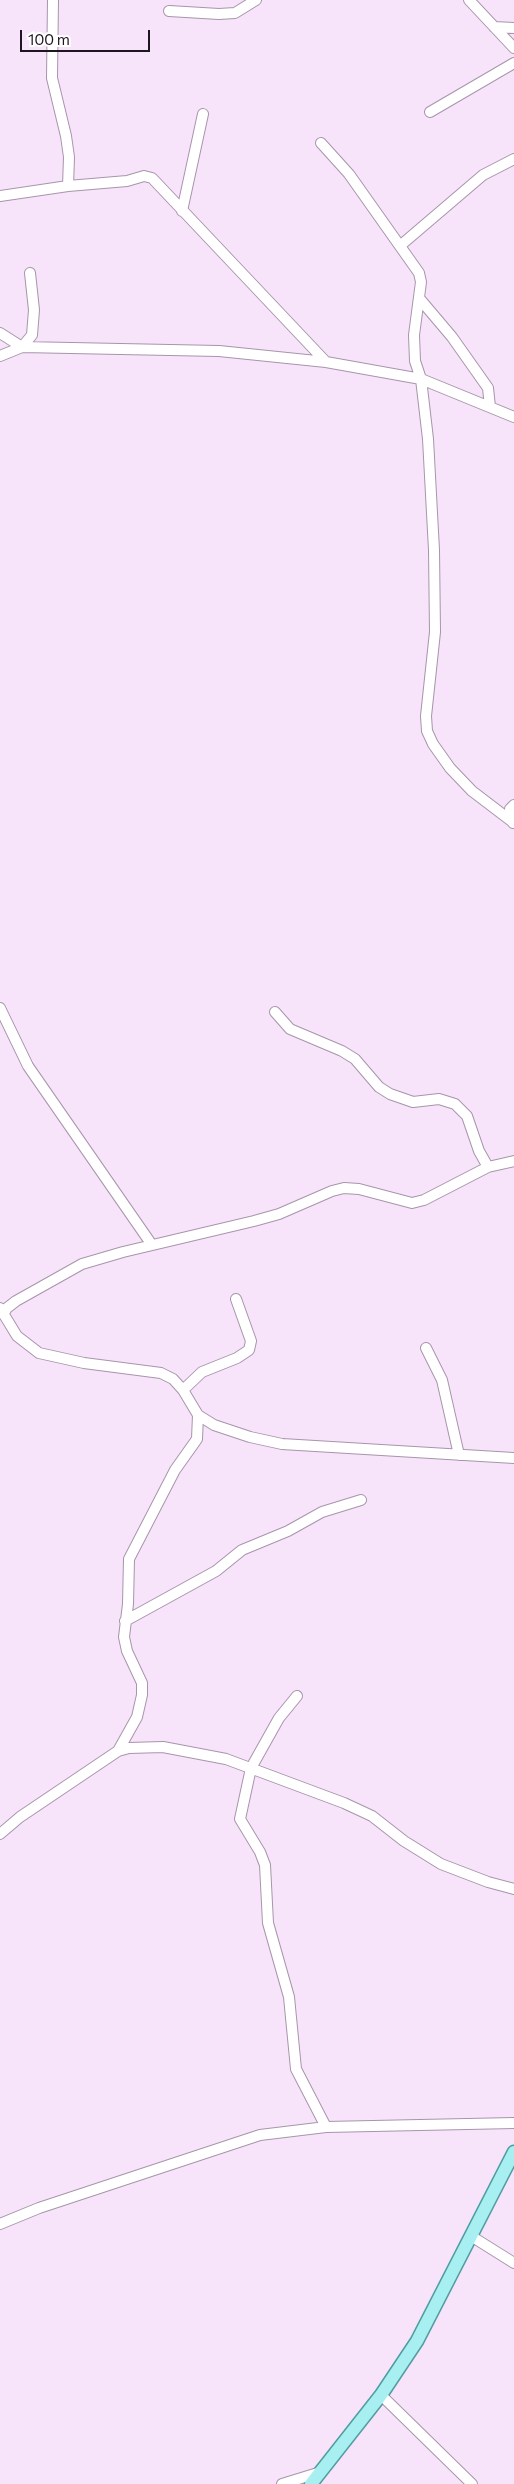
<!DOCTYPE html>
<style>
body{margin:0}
#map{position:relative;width:514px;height:2484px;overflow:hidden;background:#f7e4fa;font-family:Commissioner,sans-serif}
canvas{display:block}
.scale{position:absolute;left:20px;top:30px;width:130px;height:22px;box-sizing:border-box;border:2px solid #1d161e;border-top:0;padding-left:6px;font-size:15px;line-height:18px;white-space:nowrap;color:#1d161e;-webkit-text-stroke:4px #fff;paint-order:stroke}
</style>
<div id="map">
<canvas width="514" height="2484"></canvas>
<div class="scale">100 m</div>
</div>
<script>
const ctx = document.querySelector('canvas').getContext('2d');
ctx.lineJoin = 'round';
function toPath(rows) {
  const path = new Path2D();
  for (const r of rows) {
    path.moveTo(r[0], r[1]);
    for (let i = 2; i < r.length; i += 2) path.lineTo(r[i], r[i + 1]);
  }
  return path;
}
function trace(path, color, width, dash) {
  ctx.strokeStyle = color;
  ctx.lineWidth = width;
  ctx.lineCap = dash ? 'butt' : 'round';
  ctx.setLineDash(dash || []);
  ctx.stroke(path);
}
const minor = toPath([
 [53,0,52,78,66,136,69,157,68,186],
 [469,0,514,48],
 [169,11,219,14,235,13,256,0],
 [494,27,514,28],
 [430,112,514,63],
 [321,143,349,174,419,273,421,282,414,335,415,361,421,379,428,439,434,550,435,632,426,716,427,731,433,744,450,768,472,791,514,823],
 [0,196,68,186,127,181,144,176,152,178,326,362],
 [182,211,203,114],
 [401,245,483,175,514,159],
 [419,298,452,337,488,388,490,407],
 [0,333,22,347,219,351,326,362,421,379,514,417],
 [0,356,22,347,32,335,34,310,30,273],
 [513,823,510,809,514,805],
 [0,1008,28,1066,152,1245],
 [275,1012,290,1029,342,1051,355,1059,379,1087,390,1094,413,1102,439,1099,455,1104,467,1116,479,1151,488,1167],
 [0,1308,17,1336,39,1353,84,1363,161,1373,173,1379,183,1390,198,1415,214,1425,250,1437,282,1444,514,1458],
 [4,1313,7,1308,16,1301,82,1264,123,1252,254,1221,279,1214,332,1191,344,1188,359,1189,412,1203,424,1200,488,1167,514,1161],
 [426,1348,442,1380,459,1455],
 [183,1390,202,1372,237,1358,249,1350,251,1341,236,1299],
 [125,1621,216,1571,242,1550,288,1531,322,1512,361,1500],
 [297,1696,279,1718,251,1768,240,1819,260,1852,265,1865,268,1923,289,1997,296,2069,326,2127],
 [118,1751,137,1717,142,1695,142,1683,127,1651,124,1637,128,1604,129,1559,175,1470,197,1439,198,1415],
 [0,1834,20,1817,118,1751,129,1748,163,1747,226,1759,344,1803,372,1816,404,1841,441,1864,488,1882,514,1889],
 [0,2224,39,2208,260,2135,326,2127,514,2123],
 [471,2236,514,2263],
 [381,2395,472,2484],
 [282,2484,321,2472]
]);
const major = toPath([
 [311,2484,381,2395,417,2341,514,2152]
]);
trace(minor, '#a795aa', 12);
trace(major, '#509da1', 15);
trace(minor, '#fff', 10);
trace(major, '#a7eff1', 12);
</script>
